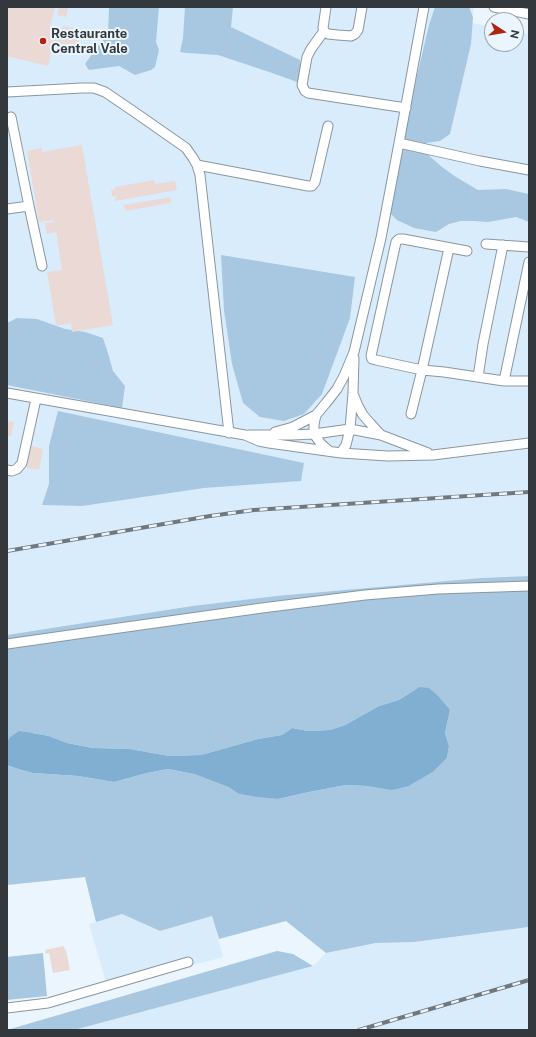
<!DOCTYPE html>
<style>
body{margin:0}
#map{position:relative;width:536px;height:1037px;overflow:hidden;background:#ebf5fe;font-family:"Public Sans",sans-serif}
canvas{display:block}
.frame{position:absolute;inset:0;border:8px solid #33383c;pointer-events:none}
.north{position:absolute;left:484px;top:12px;width:40px;height:40px;box-sizing:border-box;background:#ebf5fe;border:1px solid #a1a9b0;border-radius:50%;rotate:102deg;font-size:11px;font-weight:700;line-height:16px;text-align:center;color:#33383c}
.north::after{content:'';display:block;margin:auto;width:14px;height:18px;background:#b1230f;clip-path:polygon(50% 0,100% 100%,50% 72%,0 100%)}
</style>
<div id="map">
<canvas width="536" height="1037"></canvas>
<div class="frame"></div>
<div class="north">N</div>
</div>
<script>
const ctx = document.querySelector('canvas').getContext('2d');
ctx.lineJoin = 'round';
function paint(path, color) {
  ctx.fillStyle = color;
  ctx.fill(path, 'evenodd');
}
function toPath(rows) {
  const path = new Path2D();
  for (const r of rows) {
    path.moveTo(r[0], r[1]);
    for (let i = 2; i < r.length; i += 2) path.lineTo(r[i], r[i + 1]);
  }
  return path;
}
function trace(path, color, width, dash) {
  ctx.strokeStyle = color;
  ctx.lineWidth = width;
  ctx.lineCap = dash ? 'butt' : 'round';
  ctx.setLineDash(dash || []);
  ctx.stroke(path);
}
function write(font, color, halo, rows, align = 'center') {
  ctx.font = font + ' "Public Sans",sans-serif';
  ctx.lineWidth = 4;
  ctx.setLineDash([]);
  ctx.textBaseline = 'middle';
  ctx.strokeStyle = halo;
  ctx.fillStyle = color;
  for (const [text, x, y, turn = 0] of rows) {
    ctx.save();
    ctx.translate(x, y);
    ctx.rotate((+turn || 0) * Math.PI / 180);
    ctx.textAlign = isNaN(turn) ? turn : align;
    if (halo) ctx.strokeText(text, 0, 0);
    ctx.fillText(text, 0, 0);
    ctx.restore();
  }
}
paint(toPath([
 [7,7,474,7,472,23,492,27,492,44,516,44,516,32,529,34,529,576,481,578,276,596,192,606,7,635],
 [122,914,160,931,212,916,223,957,108,989,89,924],
 [529,927,529,1028,525,1030,74,1030,313,966,326,953,376,943,414,942]
]), '#d9ecfc');
paint(toPath([
 [109,7,159,7,156,42,159,50,155,67,151,70,135,75,119,66,89,70,85,64,97,47,108,35],
 [185,7,233,7,231,27,300,60,301,68,300,76,297,82,275,74,218,55,187,53,180,52,183,38],
 [435,7,469,7,473,17,471,44,450,134,440,141,426,143,426,153,442,167,456,177,478,190,506,189,529,194,529,222,516,217,488,222,474,221,461,221,449,224,436,232,414,228,397,220,390,213,411,101,429,25],
 [221,255,355,277,350,318,322,394,304,414,284,421,260,417,243,403,232,364,224,310],
 [17,318,37,319,65,329,85,332,103,338,108,353,113,371,125,386,122,408,7,385,7,323],
 [58,411,304,463,301,481,204,488,82,506,42,505,49,484,49,446],
 [529,576,529,927,414,942,376,943,326,953,286,921,219,939,212,916,160,931,122,914,96,922,85,877,7,885,7,765,18,769,33,773,78,776,114,782,147,773,168,769,194,774,228,787,239,794,278,799,309,792,346,785,368,786,409,786,433,772,447,758,449,746,445,733,450,710,419,687,399,700,379,706,345,725,330,730,308,731,292,728,282,735,258,739,201,755,169,756,130,749,93,748,67,743,49,736,32,733,9,738,7,742,7,635,192,606,276,596,481,578],
 [277,951,293,954,313,966,74,1030,7,1030],
 [43,953,47,996,7,1000,7,957]
]), '#a8c8e1');
paint(toPath([
 [419,687,429,688,438,696,450,710,445,733,449,746,447,758,433,772,409,786,392,790,368,786,346,785,309,792,278,799,258,797,239,794,228,787,194,774,168,769,147,773,114,782,78,776,33,773,18,769,7,765,7,742,9,738,19,731,32,733,49,736,67,743,93,748,130,749,169,756,201,755,258,739,282,735,292,728,308,731,330,730,345,725,379,706,399,700]
]), '#81afd1');
paint(toPath([
 [7,7,55,7,50,27,62,30,63,26,76,29,75,33,80,34,75,54,52,48,48,66,7,56],
 [59,7,68,7,66,17,57,15],
 [82,145,113,325,72,332,71,323,56,326,47,272,62,270,56,232,47,234,45,223,54,222,54,220,39,222,27,151,42,148,42,152],
 [154,180,155,184,175,181,177,190,115,201,115,198,117,197,116,196,112,196,111,190,115,189,115,187],
 [171,197,171,203,125,211,124,205],
 [7,421,14,422,11,436,7,435],
 [31,446,43,449,39,470,27,468],
 [64,946,65,950,66,950,70,970,53,973,49,953,46,954,45,950]
]), '#ead9d5');
const minor = toPath([
 [326,7,323,28,324,31,328,34,338,35,351,36,355,34,358,30,362,7],
 [494,7,529,14],
 [324,31,311,49,307,57,302,85,305,91,308,93,406,108],
 [7,92,82,88,94,88,105,92,133,111,186,148,193,158,197,165,200,175,229,433],
 [11,117,29,206],
 [399,143,480,161,529,170],
 [197,165,308,186,312,186,315,182,328,126],
 [7,209,29,206,42,266],
 [486,244,529,247],
 [467,251,403,239,399,239,396,242,371,356,372,359,376,360,422,370,444,372,504,381,529,381],
 [478,377,483,344,503,245],
 [504,381,529,262],
 [7,393,245,435,259,441,269,443,341,453,388,456,433,455,529,443],
 [354,396,358,406,363,415,370,423,381,435],
 [411,414,422,370,449,248],
 [275,432,293,427,316,415],
 [249,435,292,435,314,434,350,429,381,435,428,453],
 [329,451,321,444,314,434,314,424,316,415,326,403,337,389,344,376,354,352,381,238,399,143,424,7],
 [341,453,346,445,350,429,353,393,354,358],
 [7,470,12,471,17,469,22,463,36,399],
 [7,644,105,630,262,608,365,595,438,589,529,586],
 [7,1008,48,1003,188,962]
]);
trace(minor, '#8a969f', 11);
trace(minor, '#fff', 9);
const rail = toPath([
 [7,551,210,516,254,510,529,492],
 [359,1030,529,980]
]);
trace(rail, '#71787d', 4);
trace(rail, '#ebf5fe', 2.5, [8]);
for (const [x, y, r, color] of [
 [43,41,4,"#b1230f"]
]) {
  const dot = new Path2D();
  dot.arc(x, y, r, 0, 2 * Math.PI);
  ctx.fillStyle = color;
  ctx.fill(dot);
  trace(dot, '#ebf5fe', 1.5);
}
write('bold 13px', '#33383c', '#ebf5fe', [
 ["Restaurante",51,34],
 ["Central Vale",51,49]
], 'left');
</script>
